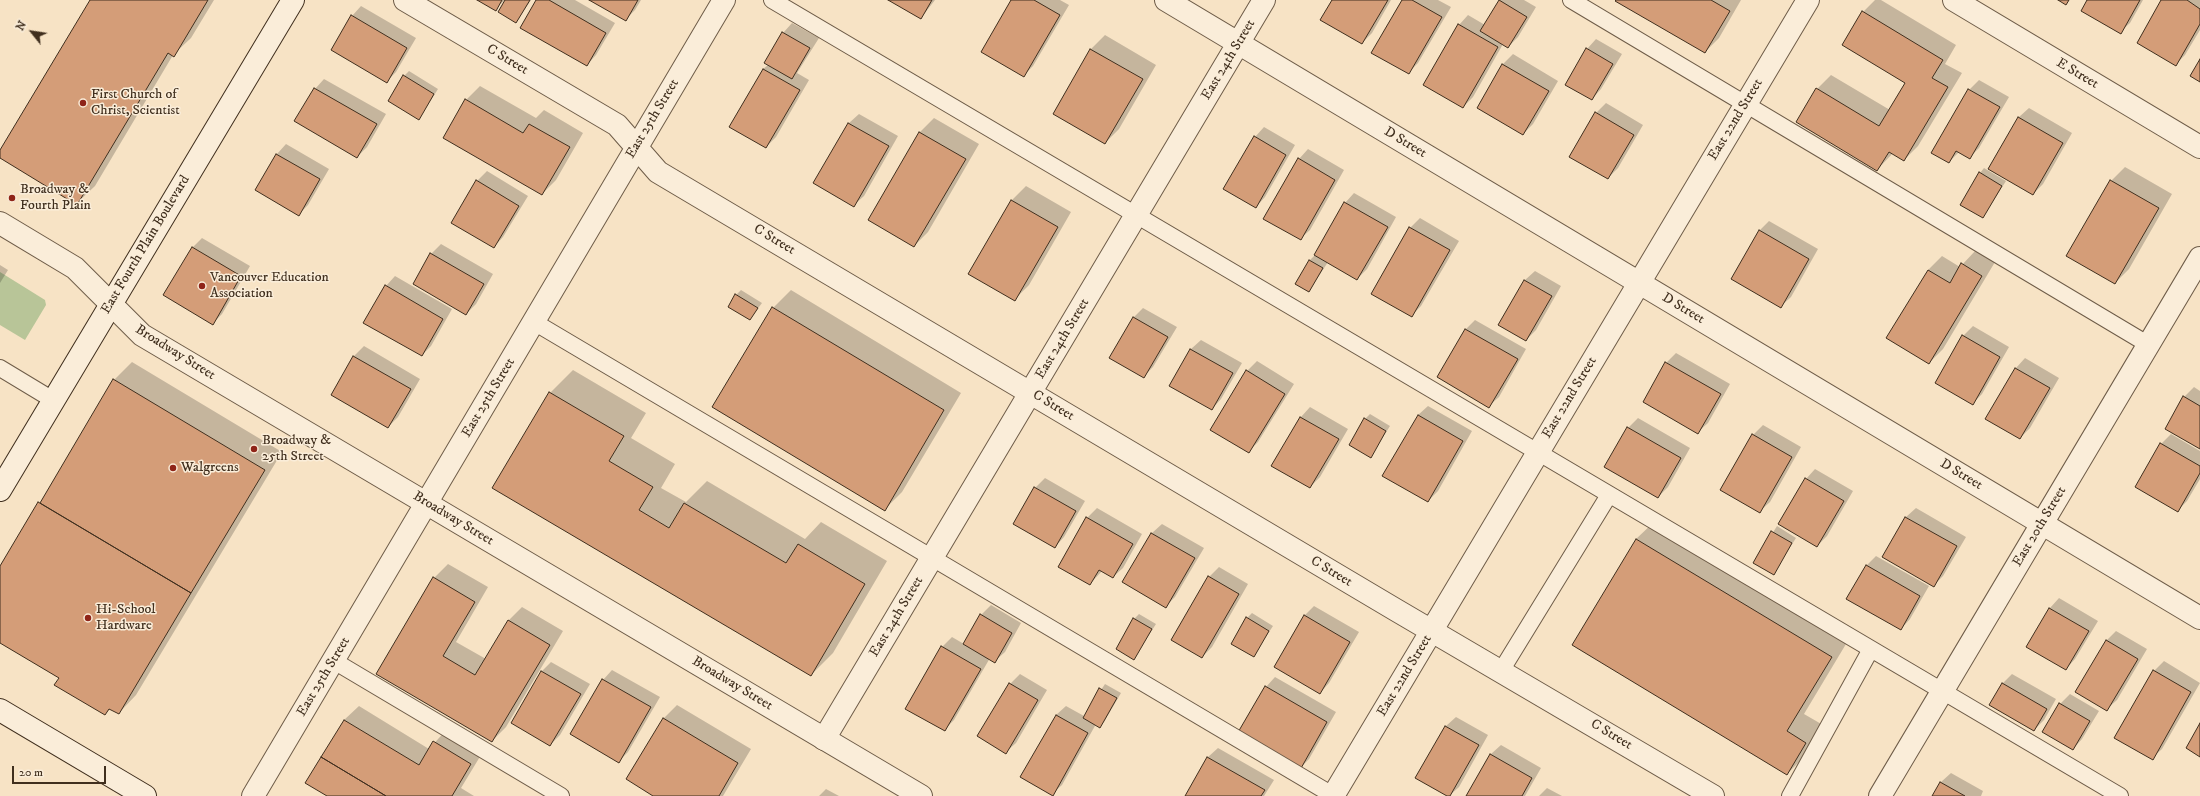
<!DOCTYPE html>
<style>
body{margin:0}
#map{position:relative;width:2200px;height:796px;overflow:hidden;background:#f7e3c5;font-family:"IM FELL DW Pica",serif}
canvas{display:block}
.north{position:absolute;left:12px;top:12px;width:40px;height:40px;-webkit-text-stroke:3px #faedd9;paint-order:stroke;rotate:300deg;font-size:11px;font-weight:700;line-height:16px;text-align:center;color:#402f1e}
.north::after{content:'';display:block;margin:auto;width:14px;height:18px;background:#402f1e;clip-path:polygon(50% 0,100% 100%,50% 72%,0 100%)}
.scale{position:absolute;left:12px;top:766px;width:94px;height:18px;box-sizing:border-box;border:2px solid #402f1e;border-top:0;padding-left:5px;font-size:12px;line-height:14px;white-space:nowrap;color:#402f1e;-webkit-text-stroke:3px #faedd9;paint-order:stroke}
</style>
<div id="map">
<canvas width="2200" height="796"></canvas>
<div class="north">N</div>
<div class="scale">20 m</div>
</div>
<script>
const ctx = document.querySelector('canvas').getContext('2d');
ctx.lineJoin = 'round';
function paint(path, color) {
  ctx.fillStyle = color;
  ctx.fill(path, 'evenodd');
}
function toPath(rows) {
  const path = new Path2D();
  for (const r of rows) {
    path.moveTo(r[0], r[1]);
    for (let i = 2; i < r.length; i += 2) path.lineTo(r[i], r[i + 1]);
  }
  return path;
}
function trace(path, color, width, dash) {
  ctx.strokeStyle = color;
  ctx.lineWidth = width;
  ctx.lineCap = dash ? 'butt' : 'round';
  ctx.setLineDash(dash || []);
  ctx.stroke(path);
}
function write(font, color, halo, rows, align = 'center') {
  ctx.font = font + ' "IM FELL DW Pica",serif';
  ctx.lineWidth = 3;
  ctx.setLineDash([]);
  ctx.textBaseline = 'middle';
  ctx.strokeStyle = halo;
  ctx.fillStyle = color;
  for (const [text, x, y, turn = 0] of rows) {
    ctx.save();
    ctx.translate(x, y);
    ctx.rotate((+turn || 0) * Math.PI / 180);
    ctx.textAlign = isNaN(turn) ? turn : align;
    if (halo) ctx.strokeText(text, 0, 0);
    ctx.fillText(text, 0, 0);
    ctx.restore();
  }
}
paint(toPath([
 [0,272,45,300,46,305,25,340,0,325]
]), '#b8c598');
paint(toPath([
 [91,0,214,0,191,38,173,55,95,186,77,203,0,157,0,152],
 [479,0,505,0,495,9],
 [506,0,531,0,516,22],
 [537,0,575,0,615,23,596,55,587,65],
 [591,0,641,0,635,10,625,20],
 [890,0,935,0,921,18],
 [1012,0,1060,0,1069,5,1033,66,1023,76],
 [1333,0,1391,0,1372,33,1362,43],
 [1403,0,1438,0,1451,7,1418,63,1408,73],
 [1500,0,1524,0,1536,7,1518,37,1508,47,1503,44,1473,97,1463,107,1459,25,1468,15,1485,25],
 [1617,0,1741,0,1719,38,1705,52],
 [1875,0,1881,0,1956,45,1945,64,1962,73,1918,146,1904,160,1893,153,1877,170,1817,89,1831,75,1890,110,1906,83,1863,12],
 [2088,0,2143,0,2130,23,2120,32],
 [2162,0,2200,0,2200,30,2185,55,2176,64],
 [361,6,416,38,396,72,387,81,352,16],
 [792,23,819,38,797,73,809,80,776,137,766,147,730,126,763,69,768,65,783,33],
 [1105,35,1156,65,1119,129,1105,143,1054,113,1091,49],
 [1596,39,1622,54,1601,89,1592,99,1587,49],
 [1513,54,1558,81,1533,124,1523,134,1478,108,1503,64],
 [409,71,438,89,419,119,404,76],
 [324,79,386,114,367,147,357,157,315,89],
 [1979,80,2009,97,1979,148,1969,158,1959,152,1949,162,1969,90],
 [480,86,536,118,544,110,583,133,556,180,542,194,466,100],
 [1606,103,1643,125,1618,168,1608,178,1596,113],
 [2029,108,2072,133,2043,184,2033,194,1990,168,2019,117],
 [859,114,898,136,864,196,854,205,815,183,849,123],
 [934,118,979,144,928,232,914,246,869,220,920,132],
 [1264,127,1295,145,1265,197,1256,207,1255,137],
 [286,144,329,169,308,205,298,215,256,190,277,154],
 [1308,149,1344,170,1310,230,1300,239,1299,159],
 [2125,167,2172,194,2129,269,2115,283,2111,181],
 [1984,168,2006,181,1983,217,1980,173],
 [487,171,528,196,503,237,494,247,477,181],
 [1026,186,1071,212,1029,285,1015,299,970,273,1012,200],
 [1354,193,1396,217,1367,269,1357,279,1328,262,1309,291,1309,261,1315,255,1345,203],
 [1420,218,1459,241,1421,306,1411,316,1372,293,1410,228],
 [1769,221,1818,249,1791,297,1781,306,1760,230],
 [202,238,250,266,222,314,212,324,165,295,193,247],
 [441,244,493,274,476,304,466,314,431,254],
 [1976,250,1995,262,1943,349,1929,363,1887,338,1928,270,1942,256,1960,267],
 [0,265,8,270,0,283],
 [1535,271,1561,286,1536,330,1526,340,1500,325,1525,280],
 [395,276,452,309,431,346,422,355,386,286],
 [741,290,762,303,750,319,736,295],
 [791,290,961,393,902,492,884,510,714,407,773,308],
 [1143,308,1177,327,1153,367,1143,377,1110,358,1134,317],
 [1475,320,1526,349,1499,397,1489,406,1438,377,1466,329],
 [1973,326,2009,347,1982,394,1973,403,1936,382,1963,336],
 [1201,340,1242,363,1221,399,1212,409,1170,385,1191,349],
 [364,346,420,379,398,417,388,427,332,395,354,356],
 [1676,353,1730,384,1708,423,1698,432,1666,363],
 [2025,358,2059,378,2030,428,2020,438,1987,418,2016,368],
 [1257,361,1294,384,1258,442,1248,452,1247,371],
 [132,362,282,452,136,695,119,713,111,708,105,714,60,678,0,642,0,569,114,380],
 [573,370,646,413,631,438,675,464,661,488,686,502,707,481,805,539,821,522,887,561,833,653,811,675,494,488,550,393],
 [2194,387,2200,391,2200,448,2184,397],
 [1428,406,1472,431,1438,491,1428,501,1418,415],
 [1310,407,1348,429,1320,477,1310,487,1273,465,1301,417],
 [1370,414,1390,426,1371,456,1365,419],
 [1638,418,1690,448,1668,487,1658,497,1606,467,1628,428],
 [1763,425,1801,447,1770,502,1760,511,1753,435],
 [2171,434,2200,451,2200,479,2187,501,2178,510,2161,444],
 [1815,469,1853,491,1827,536,1817,546,1806,479],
 [1045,478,1085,501,1064,537,1055,547,1035,488],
 [1097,508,1142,534,1123,568,1113,577,1102,571,1090,584,1087,518],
 [1916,508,1966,537,1943,576,1933,586,1883,557,1906,517],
 [1654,522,1849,639,1804,714,1823,725,1805,756,1787,774,1636,539],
 [1162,524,1204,548,1175,597,1166,606,1124,582,1152,533],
 [1777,526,1796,538,1773,574,1754,563],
 [1876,556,1929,586,1910,619,1901,629,1848,598,1867,565],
 [448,564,488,587,456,642,486,659,508,621,522,607,563,631,506,727,492,741,378,673,434,578],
 [1219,567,1248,584,1212,647,1202,657,1209,577],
 [2059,598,2098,621,2075,659,2066,669,2027,647,2050,608],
 [991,605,1021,623,1005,652,995,661,990,658,954,720,944,730,942,647,952,637,964,644,981,615],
 [1314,606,1359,632,1329,683,1320,693,1304,616],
 [1252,613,1273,626,1253,656,1247,618],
 [1139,614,1156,624,1134,658,1134,619],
 [2116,631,2147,649,2117,700,2107,709,2106,641],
 [2164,661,2200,683,2162,749,2152,758,2154,671],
 [551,662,590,684,560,735,550,745,542,671],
 [612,670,660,697,628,752,619,761,603,680],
 [1020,674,1047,690,1016,743,1006,752,979,736,1010,684],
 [2012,674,2056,699,2044,720,2034,730,2002,684],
 [1275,677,1336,712,1309,759,1299,769,1266,687],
 [1105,684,1121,693,1104,722,1100,726,1096,724,1062,785,1052,794,1056,715,1066,706,1084,716],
 [2070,694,2099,711,2082,739,2073,749,2060,704],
 [677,705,751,749,723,796,655,796,663,719],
 [359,706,429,749,448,728,484,750,461,788,474,796,329,796,344,720],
 [1456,717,1488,735,1459,787,1449,796,1417,778,1446,726],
 [1501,745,1541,768,1525,796,1467,796,1491,754],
 [1218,748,1274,780,1264,796,1186,796,1208,757],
 [1951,773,1983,791,1981,796,1933,796,1941,782],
 [1547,788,1562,796,1539,796],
 [826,789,839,796,819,796]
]), '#0003');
const building = toPath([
 [90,0,208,0,174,57,168,53,77,205,0,158,0,150,90,0],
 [477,0,502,0,496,11,477,0],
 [505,0,530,0,516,23,498,12,505,0],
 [536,0,549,0,606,33,587,66,520,28,536,0],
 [589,0,638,0,626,21,589,0],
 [888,0,932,0,921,19,888,0],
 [1011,0,1034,0,1060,15,1024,77,981,52,1011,0],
 [1332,0,1388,0,1362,44,1320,20,1332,0],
 [1402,0,1412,0,1442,17,1409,74,1371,53,1402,0],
 [1499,0,1527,17,1508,48,1480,31,1499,0],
 [1616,0,1711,0,1730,11,1705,53,1615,1,1616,0],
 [2058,0,2069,0,2066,5,2058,0],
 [2087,0,2140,0,2121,34,2081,11,2087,0],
 [2161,0,2187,0,2200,9,2200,24,2176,66,2137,43,2161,0],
 [1862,11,1943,60,1932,78,1948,87,1904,161,1889,152,1877,171,1796,122,1816,88,1879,126,1905,83,1842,45,1862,11],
 [351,15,407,48,387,83,331,50,351,15],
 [1458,24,1498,47,1463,108,1423,85,1458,24],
 [782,32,810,48,792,79,764,63,782,32],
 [1586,48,1613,64,1592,100,1565,85,1586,48],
 [1090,49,1143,79,1105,144,1053,114,1090,49],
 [2200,59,2200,82,2190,76,2200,59],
 [1502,64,1549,91,1523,135,1477,108,1502,64],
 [763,69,800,90,766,148,729,127,763,69],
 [403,75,434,94,419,120,388,101,403,75],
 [314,88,377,124,357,158,294,121,314,88],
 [1968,89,2000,107,1970,159,1956,151,1949,163,1931,153,1968,89],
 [465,99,523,133,529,124,570,147,542,195,443,138,465,99],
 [1595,112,1634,135,1608,179,1569,157,1595,112],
 [2018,117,2063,143,2033,195,1988,169,2018,117],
 [848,123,889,146,854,207,813,183,848,123],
 [919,132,966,159,914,247,868,220,919,132],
 [1254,136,1286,155,1256,208,1223,189,1254,136],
 [276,154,320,179,299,216,255,190,276,154],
 [1298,158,1335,180,1301,240,1263,219,1298,158],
 [1979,172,2002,186,1983,218,1960,205,1979,172],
 [476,180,519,206,494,248,451,223,476,180],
 [2110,180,2159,208,2115,284,2066,256,2110,180],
 [1011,200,1058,227,1015,301,968,274,1011,200],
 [1344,202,1388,227,1357,280,1314,255,1344,202],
 [1409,227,1450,250,1412,317,1371,294,1409,227],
 [1759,230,1809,259,1781,308,1731,279,1759,230],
 [192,247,241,276,213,325,163,295,192,247],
 [430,253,484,284,466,315,413,284,430,253],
 [1309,260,1323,268,1309,292,1295,284,1309,260],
 [1961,263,1982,276,1929,364,1886,338,1928,270,1950,283,1961,263],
 [1524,280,1552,296,1526,341,1498,325,1524,280],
 [385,285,443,319,422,356,363,323,385,285],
 [735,294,758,308,750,320,728,307,735,294],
 [772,307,944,410,885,511,712,407,772,307],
 [1133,317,1168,337,1144,378,1109,358,1133,317],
 [1465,329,1518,359,1489,408,1437,377,1465,329],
 [1962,335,2000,357,1973,405,1935,383,1962,335],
 [1190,349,1233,373,1212,410,1169,386,1190,349],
 [353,356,411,389,388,428,331,395,353,356],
 [1665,362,1721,394,1698,434,1643,402,1665,362],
 [2015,368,2050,388,2020,439,1985,419,2015,368],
 [1246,370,1285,394,1249,453,1210,430,1246,370],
 [113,379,265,470,191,593,40,503,113,379],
 [549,392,624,436,609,461,653,487,639,510,669,528,684,503,786,563,798,544,865,584,811,676,492,488,549,392],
 [2183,396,2200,406,2200,449,2165,429,2183,396],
 [1418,415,1463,441,1428,502,1382,476,1418,415],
 [1300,417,1339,439,1310,488,1271,466,1300,417],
 [1364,418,1386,431,1371,458,1349,445,1364,418],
 [1627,427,1681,458,1658,498,1604,467,1627,427],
 [1752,434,1792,457,1760,513,1720,490,1752,434],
 [2160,443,2200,466,2200,473,2178,512,2135,487,2160,443],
 [1805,478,1844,501,1817,547,1778,524,1805,478],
 [1034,487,1076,511,1055,548,1013,524,1034,487],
 [38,502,191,593,119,714,109,709,105,715,54,685,59,678,0,643,0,566,38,502],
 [1086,517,1133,544,1113,578,1099,570,1090,585,1058,567,1086,517],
 [1905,517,1957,546,1934,587,1882,557,1905,517],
 [1771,531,1792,543,1774,575,1753,563,1771,531],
 [1151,533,1195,558,1166,608,1122,582,1151,533],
 [1636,539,1832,657,1787,731,1806,743,1787,775,1572,645,1636,539],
 [1866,565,1920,596,1901,630,1846,599,1866,565],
 [1208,576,1239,594,1202,658,1171,640,1208,576],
 [433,577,475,602,443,656,475,675,508,620,550,645,492,742,376,674,433,577],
 [2049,608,2089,631,2066,670,2026,647,2049,608],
 [980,614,1012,633,995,663,963,644,980,614],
 [1304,615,1350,642,1320,694,1274,667,1304,615],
 [1246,617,1269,631,1254,657,1231,644,1246,617],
 [1133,618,1152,629,1134,660,1116,649,1133,618],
 [2106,640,2138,659,2107,711,2075,692,2106,640],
 [941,646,981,669,945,731,905,709,941,646],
 [2153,670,2191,692,2153,760,2114,738,2153,670],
 [541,671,581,694,550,746,511,723,541,671],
 [602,679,651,707,619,763,570,734,602,679],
 [1009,683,1038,700,1006,754,977,736,1009,683],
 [2002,683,2047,709,2034,731,1989,705,2002,683],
 [1265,686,1327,722,1300,770,1237,734,1265,686],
 [1099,688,1117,698,1100,728,1083,718,1099,688],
 [2059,703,2090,721,2073,750,2042,732,2059,703],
 [1056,715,1088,733,1053,796,1020,777,1056,715],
 [663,718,738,763,719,796,653,796,626,779,663,718],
 [344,720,419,765,433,741,471,764,452,796,386,796,321,757,344,720],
 [2200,723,2200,757,2186,748,2200,723],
 [1445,726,1479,745,1450,796,1447,796,1415,778,1445,726],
 [1490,754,1532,778,1522,796,1466,796,1490,754],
 [321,757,386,796,327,796,305,783,321,757],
 [1207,757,1265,790,1261,796,1185,796,1207,757],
 [1940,782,1965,796,1932,796,1940,782]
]);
paint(building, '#d49d78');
trace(building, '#402f1e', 1);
const service = toPath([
 [772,0,2120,796],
 [1571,0,2149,345],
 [534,322,1334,796],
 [0,368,53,400],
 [334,661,561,796],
 [1501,671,1609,495],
 [1790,796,1871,649]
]);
const minor = toPath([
 [405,0,617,125,658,172,1396,610,1713,796],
 [1166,0,2200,618],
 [1954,0,2200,147],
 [824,739,1264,0],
 [253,796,724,0],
 [1333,796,1808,0],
 [1880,796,2200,258]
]);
const tertiary = toPath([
 [0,223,75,268,142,335,921,796]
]);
const secondary = toPath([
 [0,490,293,0],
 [0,710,145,796]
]);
trace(service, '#6e5c48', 18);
trace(minor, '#6e5c48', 24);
trace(tertiary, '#6e5c48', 24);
trace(secondary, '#402f1e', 24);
trace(service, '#faedd9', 16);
trace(minor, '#faedd9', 22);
trace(tertiary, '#faedd9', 22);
trace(secondary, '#faedd9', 22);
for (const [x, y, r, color] of [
 [83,103,4,"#8f2418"],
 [12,198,4,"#8f2418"],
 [202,286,4,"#8f2418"],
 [254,449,4,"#8f2418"],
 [173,468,4,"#8f2418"],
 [88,618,4,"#8f2418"]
]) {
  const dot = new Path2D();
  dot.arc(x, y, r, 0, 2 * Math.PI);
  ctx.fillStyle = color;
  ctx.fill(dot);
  trace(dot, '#faedd9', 1.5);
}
write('14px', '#402f1e', '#faedd9', [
 ["C Street",507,60,31],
 ["East 24th Street",1229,60,-59],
 ["E Street",2077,74,31],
 ["East 25th Street",653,119,-59],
 ["East 22nd Street",1736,120,-59],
 ["D Street",1405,143,31],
 ["C Street",774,240,31],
 ["East Fourth Plain Boulevard",146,245,-59],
 ["D Street",1683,309,31],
 ["East 24th Street",1063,339,-59],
 ["Broadway Street",175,353,32],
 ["East 25th Street",489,398,-59],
 ["East 22nd Street",1570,398,-59],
 ["C Street",1053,406,31],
 ["D Street",1961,475,31],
 ["Broadway Street",453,519,31],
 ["East 20th Street",2040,527,-59],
 ["C Street",1331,572,31],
 ["East 24th Street",897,617,-59],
 ["East 22nd Street",1405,676,-59],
 ["East 25th Street",324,677,-59],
 ["Broadway Street",732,684,31],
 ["C Street",1611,735,31]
]);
write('14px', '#402f1e', '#faedd9', [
 ["First Church of",91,95],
 ["Christ, Scientist",91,111],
 ["Broadway &",20,190],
 ["Fourth Plain",20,206],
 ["Vancouver Education",210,278],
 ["Association",210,294],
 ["Broadway &",262,441],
 ["25th Street",262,457],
 ["Walgreens",181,468],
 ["Hi-School",96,610],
 ["Hardware",96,626]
], 'left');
</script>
